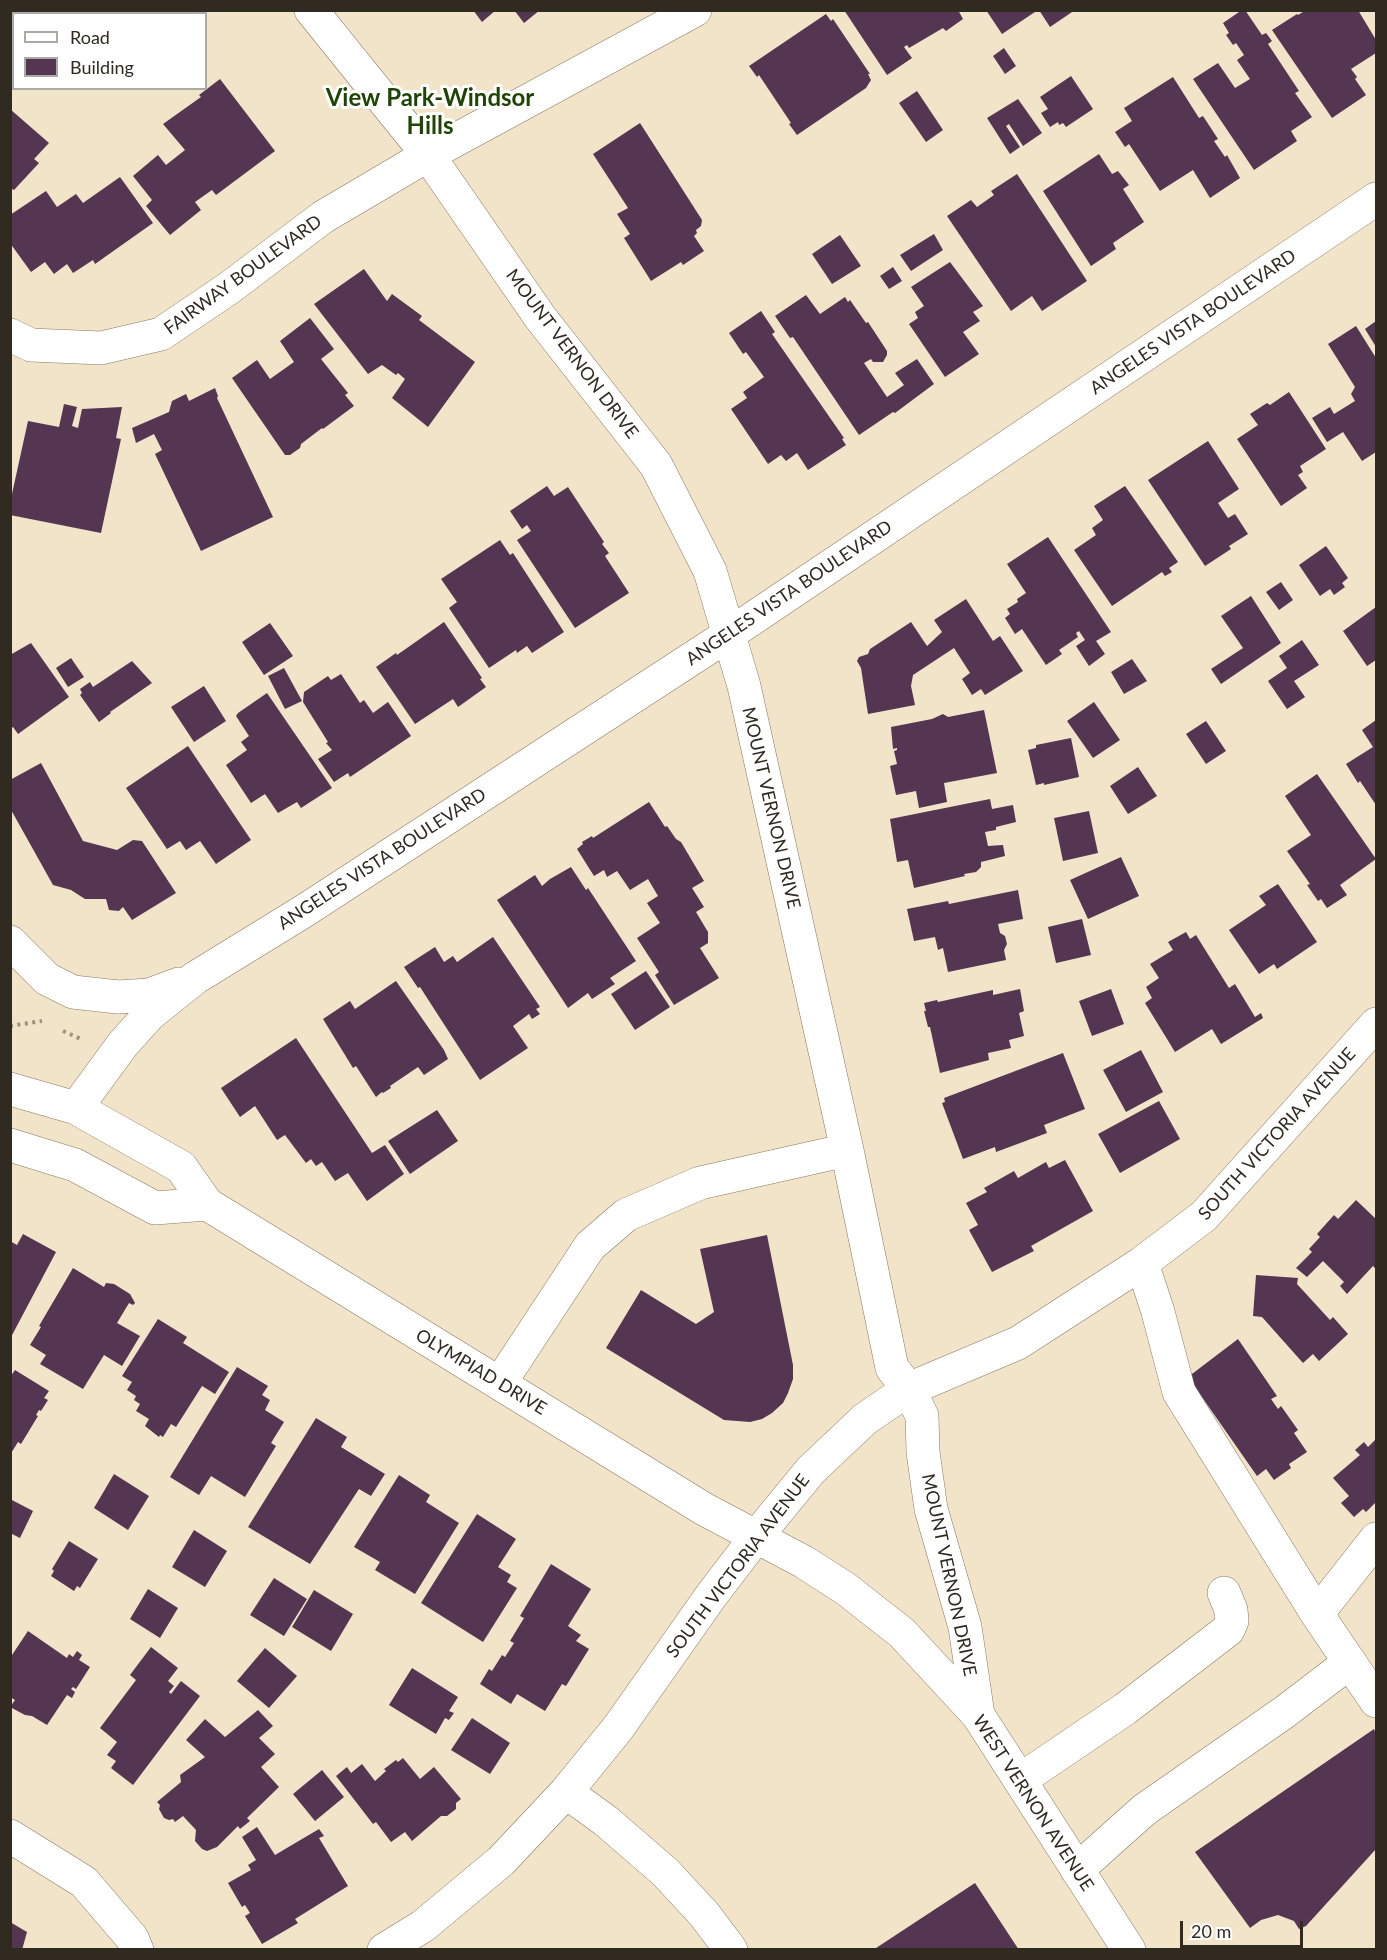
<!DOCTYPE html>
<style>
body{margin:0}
#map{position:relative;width:1387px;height:1960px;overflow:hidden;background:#f2e4c8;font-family:Lato,sans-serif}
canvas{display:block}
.frame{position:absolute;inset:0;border:12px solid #302a20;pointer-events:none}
.legend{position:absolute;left:12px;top:12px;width:195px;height:78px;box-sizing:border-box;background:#fff;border:2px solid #acaaa6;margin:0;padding:8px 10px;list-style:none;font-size:18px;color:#302a20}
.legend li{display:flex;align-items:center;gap:12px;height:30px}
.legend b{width:30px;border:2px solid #acaaa6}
.scale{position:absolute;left:1180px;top:1921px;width:123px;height:27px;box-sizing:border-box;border:3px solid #302a20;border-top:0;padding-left:8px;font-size:18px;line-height:21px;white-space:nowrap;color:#302a20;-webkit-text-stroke:4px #fff;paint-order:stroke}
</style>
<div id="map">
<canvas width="1387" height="1960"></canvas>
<div class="frame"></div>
<ul class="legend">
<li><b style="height:8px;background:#fff"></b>Road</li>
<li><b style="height:16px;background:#543552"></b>Building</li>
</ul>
<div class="scale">20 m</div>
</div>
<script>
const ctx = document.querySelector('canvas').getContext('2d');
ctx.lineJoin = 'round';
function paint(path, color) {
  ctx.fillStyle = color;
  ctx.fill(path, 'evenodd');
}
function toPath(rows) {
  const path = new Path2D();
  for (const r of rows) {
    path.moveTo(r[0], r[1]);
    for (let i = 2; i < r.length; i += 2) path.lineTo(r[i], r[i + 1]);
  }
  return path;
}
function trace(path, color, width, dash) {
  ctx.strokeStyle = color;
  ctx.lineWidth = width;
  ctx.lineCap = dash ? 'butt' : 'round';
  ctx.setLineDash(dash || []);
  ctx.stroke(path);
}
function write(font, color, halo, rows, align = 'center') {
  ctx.font = font + ' Lato,sans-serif';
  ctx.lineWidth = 6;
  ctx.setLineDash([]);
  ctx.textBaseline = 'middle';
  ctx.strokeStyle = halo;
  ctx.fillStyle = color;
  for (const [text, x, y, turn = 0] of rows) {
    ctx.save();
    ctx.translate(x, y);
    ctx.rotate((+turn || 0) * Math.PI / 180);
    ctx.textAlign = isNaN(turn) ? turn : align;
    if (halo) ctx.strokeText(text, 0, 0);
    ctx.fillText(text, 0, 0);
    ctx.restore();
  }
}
paint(toPath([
 [70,10,92,10,87,14,66,14],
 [104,10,178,10,180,14,100,14],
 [473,10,496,10,482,22],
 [514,10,540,10,524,23],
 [844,10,958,10,963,19,946,31,943,28,909,48,907,45,904,47,912,58,887,75],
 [986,10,1038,10,1002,34],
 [1039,10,1075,10,1050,27],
 [1242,10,1245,10,1262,35,1266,33,1272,41,1268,44,1299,91,1295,93,1312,117,1291,131,1297,141,1254,170,1193,79,1218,63,1235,88,1250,79,1237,60,1244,55,1236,43,1233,45,1226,35,1229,33,1223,23],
 [1306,10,1358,10,1376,40,1376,53,1351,69,1357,77,1355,79,1366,95,1332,118,1272,30,1297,14,1298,15],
 [826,14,831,21,833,19,870,74,868,74,871,80,866,88,797,135,789,124,791,123,759,75,757,77,749,66],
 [1004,48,1016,66,1005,74,993,56],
 [1071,76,1093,109,1066,127,1063,123,1059,125,1058,122,1050,127,1041,113,1048,109,1040,97],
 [1173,77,1199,118,1203,116,1218,139,1214,141,1225,157,1227,155,1240,178,1210,198,1193,170,1160,191,1129,144,1125,147,1115,132,1132,121,1124,108],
 [220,79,275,151,216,195,212,190,195,202,201,210,170,235,146,206,152,200,133,176,158,155,166,165,185,150,163,124,201,97,199,95],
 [917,91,943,130,926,142,899,103],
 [1018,99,1042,133,1023,146,1009,124,1006,126,1020,147,1010,154,987,118],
 [10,109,49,143,34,159,39,163,14,190,10,188],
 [640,123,702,220,701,226,696,230,697,233,694,236,704,251,683,265,681,262,651,281,624,238,630,234,617,214,628,208,593,154],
 [1099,154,1112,174,1118,171,1129,185,1123,189,1144,222,1113,243,1116,249,1091,266,1043,191],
 [1017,174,1087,281,1042,311,1032,296,1011,311,947,216,971,200,977,207,994,195,991,191],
 [120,177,153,223,95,264,93,260,73,273,67,264,54,274,45,262,31,272,10,243,10,215,46,191,57,207,76,194,83,203],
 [934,234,943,250,911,271,900,255],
 [840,235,861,266,832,284,812,254],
 [950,262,983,306,973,312,980,321,963,332,979,354,945,377,909,324,918,318,915,312,924,306,911,287],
 [893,267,902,281,889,289,880,276],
 [364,269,387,301,392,294,422,316,419,320,475,362,428,427,392,398,405,379,398,373,396,375,382,365,368,374,314,304],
 [806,295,820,314,845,297,848,302,850,300,866,323,868,322,887,351,887,355,883,362,873,362,871,359,864,363,887,397,904,385,895,373,917,359,934,384,895,413,893,412,859,435,793,337,790,338,775,316],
 [761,311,775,332,772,334,844,438,842,439,846,445,808,470,797,453,786,461,781,455,768,464,731,409,747,398,743,392,764,377,746,352,743,354,729,333],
 [310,318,334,349,321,359,348,393,345,395,354,406,323,429,322,428,301,444,300,448,290,455,285,455,232,378,257,360,270,379,294,362,280,341],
 [1376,321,1376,347,1365,329],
 [1356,326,1376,358,1376,452,1362,461,1343,432,1327,442,1312,418,1330,407,1334,414,1355,401,1351,394,1355,387,1328,344],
 [215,388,218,396,217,398,273,517,201,551,155,454,162,450,154,434,136,443,132,428,169,412,172,401,186,394,189,401],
 [1289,392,1326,449,1300,466,1303,472,1298,475,1307,488,1281,506,1237,439,1258,425,1250,414,1267,403,1270,405],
 [64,404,77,407,72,426,78,428,82,409,122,407,116,438,121,439,101,533,10,515,10,503,28,421,59,427],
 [1208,441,1239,489,1218,503,1228,518,1235,514,1248,534,1229,546,1231,549,1205,566,1148,480],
 [547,486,554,496,568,487,604,542,602,544,609,553,605,556,629,593,575,628,517,540,531,531,527,525,522,529,510,511],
 [1125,486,1178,562,1169,568,1172,572,1165,576,1162,572,1112,606,1074,550,1096,535,1092,528,1103,520,1094,506],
 [1048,537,1111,632,1096,641,1105,654,1089,666,1076,646,1085,640,1079,631,1076,633,1078,637,1059,650,1062,654,1046,665,1022,629,1015,634,1005,618,1010,614,1007,609,1018,602,1017,599,1026,593,1007,564],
 [500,540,510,555,513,553,564,632,532,653,527,646,517,653,516,650,489,668,449,608,457,602,441,579],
 [1326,546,1348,578,1342,583,1345,587,1334,595,1330,589,1320,596,1299,565],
 [1281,582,1293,600,1279,610,1266,592],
 [1251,596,1281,643,1221,684,1211,669,1243,648,1221,616],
 [966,599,993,641,1000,636,1023,671,985,695,981,689,972,695,962,679,970,673,954,648,913,675,911,686,915,705,868,714,861,668,857,661,859,657,868,654,870,649,911,622,927,646,942,632,934,620],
 [1376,607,1376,660,1367,666,1343,631],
 [444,622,482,678,480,679,486,687,458,707,453,699,415,724,376,667,396,653,397,655],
 [270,623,293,656,264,675,242,642],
 [1302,640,1319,665,1294,681,1305,697,1287,709,1268,681,1287,668,1279,656],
 [31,643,69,697,18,734,13,727,10,729,10,655],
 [71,658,84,677,68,687,56,668],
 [1132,659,1147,681,1124,694,1111,672],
 [132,661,152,683,110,712,111,713,99,722,80,695,82,693,80,689,90,682,93,687],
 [284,668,302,701,285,709,268,676],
 [341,674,360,703,364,700,373,713,388,702,411,736,350,777,348,773,334,782,318,759,332,750,326,743,328,742,303,702,304,692,328,676,331,680],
 [204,686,226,721,194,742,171,707],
 [267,693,332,788,301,808,297,802,278,813,265,794,251,803,226,765,247,750,241,742,249,736,236,716,238,713],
 [1094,702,1120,740,1093,758,1067,721],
 [984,710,997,773,944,783,947,802,919,808,916,791,896,795,890,766,897,764,894,751,897,750,897,748,893,749,891,727,932,719,943,714,948,717],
 [1376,720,1376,805,1360,781,1358,783,1346,764,1373,747,1362,730],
 [1206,721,1226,751,1206,764,1186,734],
 [1071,738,1079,777,1044,785,1044,783,1036,785,1028,750,1036,748,1036,745],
 [188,746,251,840,216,864,200,841,186,850,180,841,167,849,126,788],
 [41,763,83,841,117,850,133,840,142,841,176,893,132,920,123,907,119,911,109,910,106,899,85,899,71,890,53,885,10,808,10,780],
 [1138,767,1157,796,1128,814,1110,786],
 [1317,774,1376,859,1340,885,1347,895,1327,908,1321,899,1318,901,1307,885,1310,884,1287,851,1311,835,1285,796],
 [990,799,992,809,1013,805,1016,822,996,827,996,830,985,832,988,846,1003,845,1005,856,981,862,981,867,976,872,964,874,965,876,914,888,908,860,897,862,890,819],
 [649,802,665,827,667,826,676,839,681,842,704,881,692,888,704,907,696,912,708,932,708,943,700,948,719,978,674,1005,655,975,659,972,637,938,660,923,647,903,658,896,648,879,630,890,617,871,607,877,604,870,594,876,577,849,583,844,582,842,592,836,593,838],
 [1089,811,1098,853,1063,861,1054,818],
 [1121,857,1139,896,1088,919,1070,880],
 [571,867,586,890,588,888,636,961,610,978,615,984,592,999,588,993,568,1008,497,900,535,875,542,886,550,879],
 [1278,884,1317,942,1277,969,1274,964,1259,974,1229,930,1266,905,1259,896],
 [1018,890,1023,919,998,924,1000,933,1005,936,1007,944,1004,950,1006,960,948,972,943,948,938,950,935,937,914,941,907,909,948,901,949,904],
 [1082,919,1091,955,1056,963,1048,927],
 [1186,932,1190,939,1196,935,1229,988,1235,984,1255,1017,1261,1013,1263,1018,1221,1044,1212,1029,1175,1052,1145,1003,1152,998,1146,987,1159,978,1150,964,1173,950,1168,942],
 [493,937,540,1007,536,1009,540,1014,532,1019,529,1014,513,1026,528,1048,480,1080,420,987,418,988,404,967,435,947,444,962,453,956,457,962],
 [646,971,670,1007,635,1030,611,994],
 [396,981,444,1050,448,1059,424,1075,418,1067,390,1086,391,1088,383,1093,382,1092,376,1097,356,1066,353,1068,323,1019,350,1001,355,1009],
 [1020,989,1024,1011,1019,1013,1024,1036,1009,1040,1011,1048,988,1053,989,1060,940,1073,930,1027,928,1027,924,1011,926,1011,924,1003,937,1000,938,1002,993,990,993,995],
 [1111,989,1124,1024,1092,1036,1079,1001],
 [296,1038,372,1153,385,1145,404,1174,367,1201,348,1173,335,1181,322,1162,316,1166,311,1159,306,1163,285,1135,277,1140,255,1106,240,1117,221,1088],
 [1141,1050,1163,1092,1126,1112,1103,1070],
 [1063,1053,1085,1109,1044,1125,1047,1133,996,1152,995,1147,963,1159,942,1103,945,1102,944,1098],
 [1159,1101,1180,1139,1120,1173,1098,1134],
 [437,1110,458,1141,410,1174,388,1141],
 [1065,1160,1093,1211,1031,1246,1034,1251,992,1272,969,1230,978,1225,966,1203,987,1192,984,1188,1014,1171,1018,1178,1046,1162,1049,1168],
 [1356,1200,1376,1219,1376,1269,1373,1266,1347,1294,1340,1286,1344,1282,1323,1261,1307,1277,1296,1268,1312,1252,1309,1249,1320,1237,1317,1234,1334,1215,1338,1219],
 [23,1234,56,1252,10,1339,10,1241,17,1245],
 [767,1235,793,1365,793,1379,788,1393,783,1403,772,1413,762,1419,750,1422,724,1420,606,1348,641,1290,696,1324,714,1312,700,1249],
 [73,1268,104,1287,106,1283,114,1284,130,1294,135,1303,133,1305,129,1303,117,1323,140,1336,122,1366,104,1355,83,1389,40,1364,46,1355,30,1345,41,1327,39,1326],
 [1256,1275,1298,1278,1297,1284,1330,1320,1333,1317,1348,1334,1319,1361,1313,1354,1303,1363,1262,1317,1253,1316],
 [158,1319,187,1337,183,1343,229,1372,215,1394,202,1386,176,1427,171,1424,163,1437,160,1435,159,1437,145,1426,149,1419,136,1411,140,1404,134,1400,136,1396,127,1390,132,1382,122,1376],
 [1238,1339,1277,1396,1271,1399,1278,1409,1281,1406,1298,1430,1294,1433,1307,1452,1289,1464,1291,1468,1274,1480,1266,1469,1257,1476,1188,1377],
 [237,1367,268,1386,262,1395,270,1400,265,1410,284,1422,271,1443,276,1446,245,1497,211,1476,199,1495,170,1477],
 [15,1370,49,1391,44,1398,48,1400,41,1411,39,1410,36,1415,38,1416,21,1444,18,1442,10,1455,10,1377],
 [316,1418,347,1437,341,1447,385,1474,371,1496,359,1489,310,1564,248,1527],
 [1376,1439,1376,1502,1366,1512,1363,1509,1354,1517,1341,1503,1349,1496,1333,1478,1360,1455,1355,1450,1364,1442,1368,1447],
 [114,1474,149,1496,128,1530,94,1508],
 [399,1475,430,1495,426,1502,459,1523,415,1594,375,1570,380,1562,354,1547],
 [10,1499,33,1511,20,1538,10,1533],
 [477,1514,516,1539,498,1567,511,1575,507,1582,517,1588,483,1642,421,1603],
 [194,1530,227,1551,205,1587,172,1567],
 [69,1541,98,1559,80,1588,77,1586,74,1591,51,1576,54,1571,52,1569],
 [551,1564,591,1589,568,1626,581,1635,576,1641,589,1649,566,1686,562,1684,545,1711,517,1694,511,1704,480,1684,489,1669,492,1671,502,1655,505,1657,514,1643,510,1641,524,1618,520,1616],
 [274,1578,307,1599,284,1636,250,1615],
 [148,1589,178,1608,160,1638,130,1619],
 [314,1590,353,1614,331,1651,292,1627],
 [28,1631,67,1658,69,1654,73,1657,77,1651,82,1655,79,1660,90,1667,76,1689,73,1687,71,1689,75,1692,72,1698,67,1695,47,1725,32,1716,25,1715,10,1707,15,1700,10,1697,10,1658],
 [151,1647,178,1668,168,1681,174,1686,169,1692,171,1694,181,1681,200,1696,133,1785,111,1768,116,1761,107,1755,117,1742,100,1728,136,1680,130,1675],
 [265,1648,297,1676,269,1708,237,1681],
 [412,1668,458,1697,449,1711,454,1713,449,1720,445,1718,436,1734,389,1705],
 [258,1710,273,1726,259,1738,275,1754,261,1767,279,1787,247,1818,250,1821,240,1829,238,1826,217,1847,207,1851,202,1849,195,1841,196,1830,183,1816,175,1822,173,1819,169,1820,164,1818,159,1809,160,1805,157,1802,181,1782,180,1775,205,1757,186,1740,205,1719,225,1737],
 [472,1718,510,1743,490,1774,451,1750],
 [1374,1729,1376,1734,1376,1849,1306,1926,1299,1929,1294,1921,1278,1915,1261,1920,1250,1928,1195,1852],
 [403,1758,420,1779,434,1767,461,1799,456,1803,456,1809,447,1816,441,1816,412,1841,405,1832,391,1842,376,1822,373,1824,336,1776,347,1767,351,1773,362,1764,375,1781,386,1771,384,1769,396,1760,398,1762],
 [322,1770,344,1797,315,1821,293,1794],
 [257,1827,275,1855,319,1829,324,1836,319,1838,348,1886,295,1919,298,1923,262,1944,245,1916,250,1913,245,1905,242,1907,228,1883,251,1870,248,1865,256,1860,242,1837],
 [975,1883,1019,1950,873,1950],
 [10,1922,27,1932,22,1950,10,1950]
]), '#543552');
const minor = toPath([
 [311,10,428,155,540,317,656,465,710,571,744,686,847,1150,890,1358,892,1368,909,1389,922,1416,923,1452,931,1509,965,1627,978,1715],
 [10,335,31,345,101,348,161,334,229,288,323,217,428,155,695,10],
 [10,942,47,979,73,992,118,997,149,995,179,984],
 [10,1089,76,1108,181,1167,207,1204,704,1509,804,1562,846,1589,902,1633,978,1715,1129,1950],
 [76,1108,123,1044,150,1014,195,978,304,911,728,635,1376,199],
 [10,1145,75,1165,155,1208,207,1204],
 [1142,1263,1158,1312,1179,1392,1317,1614,1376,1701],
 [500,1383,590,1246,626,1215,700,1183,847,1150],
 [1317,1614,1376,1539],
 [1020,1780,1125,1709,1228,1630,1232,1621,1231,1610,1224,1593],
 [566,1792,606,1821,665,1872,704,1914,731,1950],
 [10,1836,84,1882,132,1938,137,1950],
 [1077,1870,1144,1810,1286,1711,1350,1662],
 [384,1950,423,1926,501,1861,566,1792,618,1728,711,1596,756,1537,811,1470,865,1419,909,1389,1018,1343,1142,1263,1204,1216,1376,1024]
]);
trace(minor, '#877a61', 34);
trace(toPath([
 [10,1026,42,1021],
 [63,1031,81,1039]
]), '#9d927e', 4, [3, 4.5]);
trace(minor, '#fff', 33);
write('18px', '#302a20', '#fff', [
 ["FAIRWAY BOULEVARD",243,275,-36],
 ["ANGELES VISTA BOULEVARD",1193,322,-34],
 ["MOUNT VERNON DRIVE",572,354,53],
 ["ANGELES VISTA BOULEVARD",789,593,-34],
 ["MOUNT VERNON DRIVE",771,808,77],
 ["ANGELES VISTA BOULEVARD",382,859,-33],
 ["SOUTH VICTORIA AVENUE",1277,1134,-48],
 ["OLYMPIAD DRIVE",481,1372,31],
 ["SOUTH VICTORIA AVENUE",738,1566,-53],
 ["MOUNT VERNON DRIVE",949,1575,78],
 ["WEST VERNON AVENUE",1033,1803,57]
]);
write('bold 24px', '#1e4504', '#fff', [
 ["View Park-Windsor",430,98],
 ["Hills",430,126]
]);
</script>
